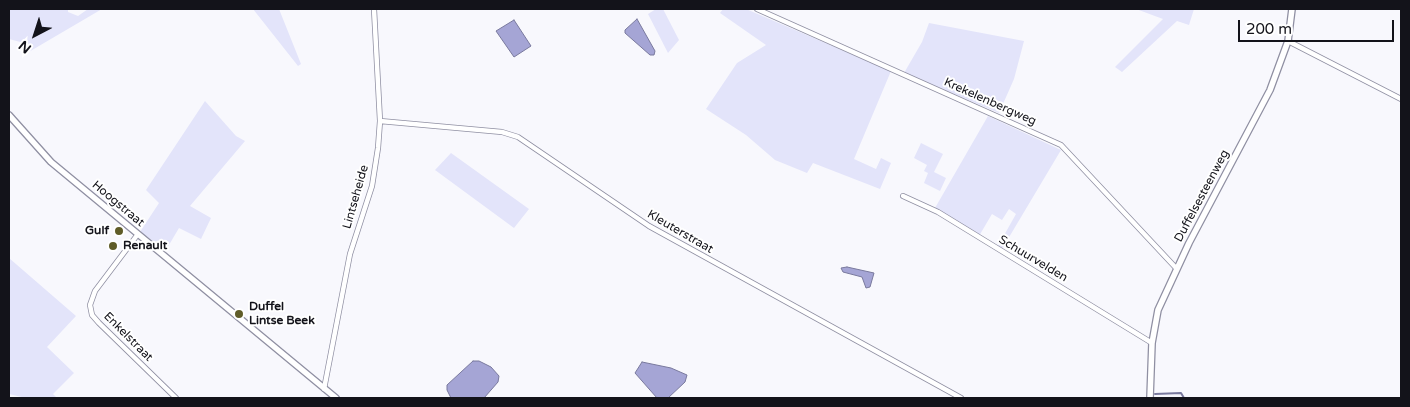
<!DOCTYPE html>
<style>
body{margin:0}
#map{position:relative;width:1410px;height:407px;overflow:hidden;background:#f8f8fd;font-family:"Varela Round",sans-serif}
canvas{display:block}
.frame{position:absolute;inset:0;border:10px solid #13131a;pointer-events:none}
.north{position:absolute;left:10px;top:10px;width:50px;height:50px;-webkit-text-stroke:4px #fff;paint-order:stroke;rotate:220deg;font-size:14px;font-weight:700;line-height:20px;text-align:center;color:#13131a}
.north::after{content:'';display:block;margin:auto;width:18px;height:22px;background:#13131a;clip-path:polygon(50% 0,100% 100%,50% 72%,0 100%)}
.scale{position:absolute;left:1238px;top:20px;width:156px;height:22px;box-sizing:border-box;border:2px solid #13131a;border-top:0;padding-left:6px;font-size:15px;line-height:18px;white-space:nowrap;color:#13131a;-webkit-text-stroke:4px #fff;paint-order:stroke}
</style>
<div id="map">
<canvas width="1410" height="407"></canvas>
<div class="frame"></div>
<div class="north">N</div>
<div class="scale">200 m</div>
</div>
<script>
const ctx = document.querySelector('canvas').getContext('2d');
ctx.lineJoin = 'round';
function paint(path, color) {
  ctx.fillStyle = color;
  ctx.fill(path, 'evenodd');
}
function toPath(rows) {
  const path = new Path2D();
  for (const r of rows) {
    path.moveTo(r[0], r[1]);
    for (let i = 2; i < r.length; i += 2) path.lineTo(r[i], r[i + 1]);
  }
  return path;
}
function trace(path, color, width, dash) {
  ctx.strokeStyle = color;
  ctx.lineWidth = width;
  ctx.lineCap = dash ? 'butt' : 'round';
  ctx.setLineDash(dash || []);
  ctx.stroke(path);
}
function write(font, color, halo, rows, align = 'center') {
  ctx.font = font + ' "Varela Round",sans-serif';
  ctx.lineWidth = 4;
  ctx.setLineDash([]);
  ctx.textBaseline = 'middle';
  ctx.strokeStyle = halo;
  ctx.fillStyle = color;
  for (const [text, x, y, turn = 0] of rows) {
    ctx.save();
    ctx.translate(x, y);
    ctx.rotate((+turn || 0) * Math.PI / 180);
    ctx.textAlign = isNaN(turn) ? turn : align;
    if (halo) ctx.strokeText(text, 0, 0);
    ctx.fillText(text, 0, 0);
    ctx.restore();
  }
}
paint(toPath([
 [10,9,68,9,68,12,78,16,88,9,102,9,27,53,24,47,28,44,9,39],
 [253,9,279,9,301,64,298,66],
 [656,9,663,9,679,40,668,53,648,14],
 [723,9,746,9,891,71,854,159,876,169,881,158,891,163,880,189,813,163,807,173,775,160,746,135,706,109,737,63,766,45,720,13],
 [1136,9,1194,9,1189,25,1177,21,1122,72,1115,67,1163,19],
 [929,23,1024,41,1014,79,999,113,904,73,922,42],
 [205,101,236,136,245,141,190,206,211,218,201,239,179,228,166,250,140,232,159,203,146,190],
 [988,116,1061,150,1002,249,998,246,1016,214,1009,209,1002,220,992,214,979,236,935,208],
 [921,143,943,154,934,172,946,178,940,191,924,183,928,173,924,171,927,165,914,158],
 [451,153,529,209,514,228,435,170],
 [9,258,76,316,47,347,74,373,53,394,57,398,26,398,9,394]
]), '#e3e4fa');
const water = toPath([
 [637,19,655,51,654,55,650,55,625,33,625,30,637,19],
 [514,20,531,46,514,57,496,31,514,20],
 [847,267,874,273,870,287,866,288,862,277,843,272,841,268,847,267],
 [473,361,479,361,491,367,499,376,498,382,484,398,451,398,447,390,447,385,473,361],
 [642,362,671,368,687,375,685,382,668,398,657,398,635,373,642,362]
]);
paint(water, '#a5a5d5');
trace(water, '#79799d', 1);
trace(toPath([
 [1155,394,1181,393,1184,398]
]), '#79799d', 2);
const minor = toPath([
 [757,9,1061,145,1176,268],
 [1288,41,1401,99],
 [380,121,502,132,518,137,649,226,961,398],
 [903,196,938,212,1152,343],
 [138,234,95,291,90,305,92,315,99,323,176,398],
 [324,389,350,254,372,186,378,148,380,121,374,9]
]);
const tertiary = toPath([
 [9,115,51,162,336,398],
 [1150,398,1152,343,1158,310,1189,243,1270,90,1288,41,1292,9]
]);
trace(minor, '#8f8fa2', 6);
trace(tertiary, '#8f8fa2', 8);
trace(minor, '#fff', 4.5);
trace(tertiary, '#fff', 5.5);
for (const [x, y, r, color] of [
 [119,231,5,"#5f5c28"],
 [113,246,5,"#5f5c28"],
 [239,314,5,"#5f5c28"]
]) {
  const dot = new Path2D();
  dot.arc(x, y, r, 0, 2 * Math.PI);
  ctx.fillStyle = color;
  ctx.fill(dot);
  trace(dot, '#fff', 2);
}
write('12px', '#13131a', '#fff', [
 ["Krekelenbergweg",990,102,24],
 ["Duffelsesteenweg",1202,196,-62],
 ["Lintseheide",356,197,-74],
 ["Hoogstraat",118,204,40],
 ["Kleuterstraat",680,232,30],
 ["Schuurvelden",1033,259,31],
 ["Enkelstraat",128,337,45]
]);
write('bold 12px', '#13131a', '#fff', [
 ["Gulf",109,231,"right"],
 ["Renault",123,246],
 ["Duffel",249,307],
 ["Lintse Beek",249,321]
], 'left');
</script>
